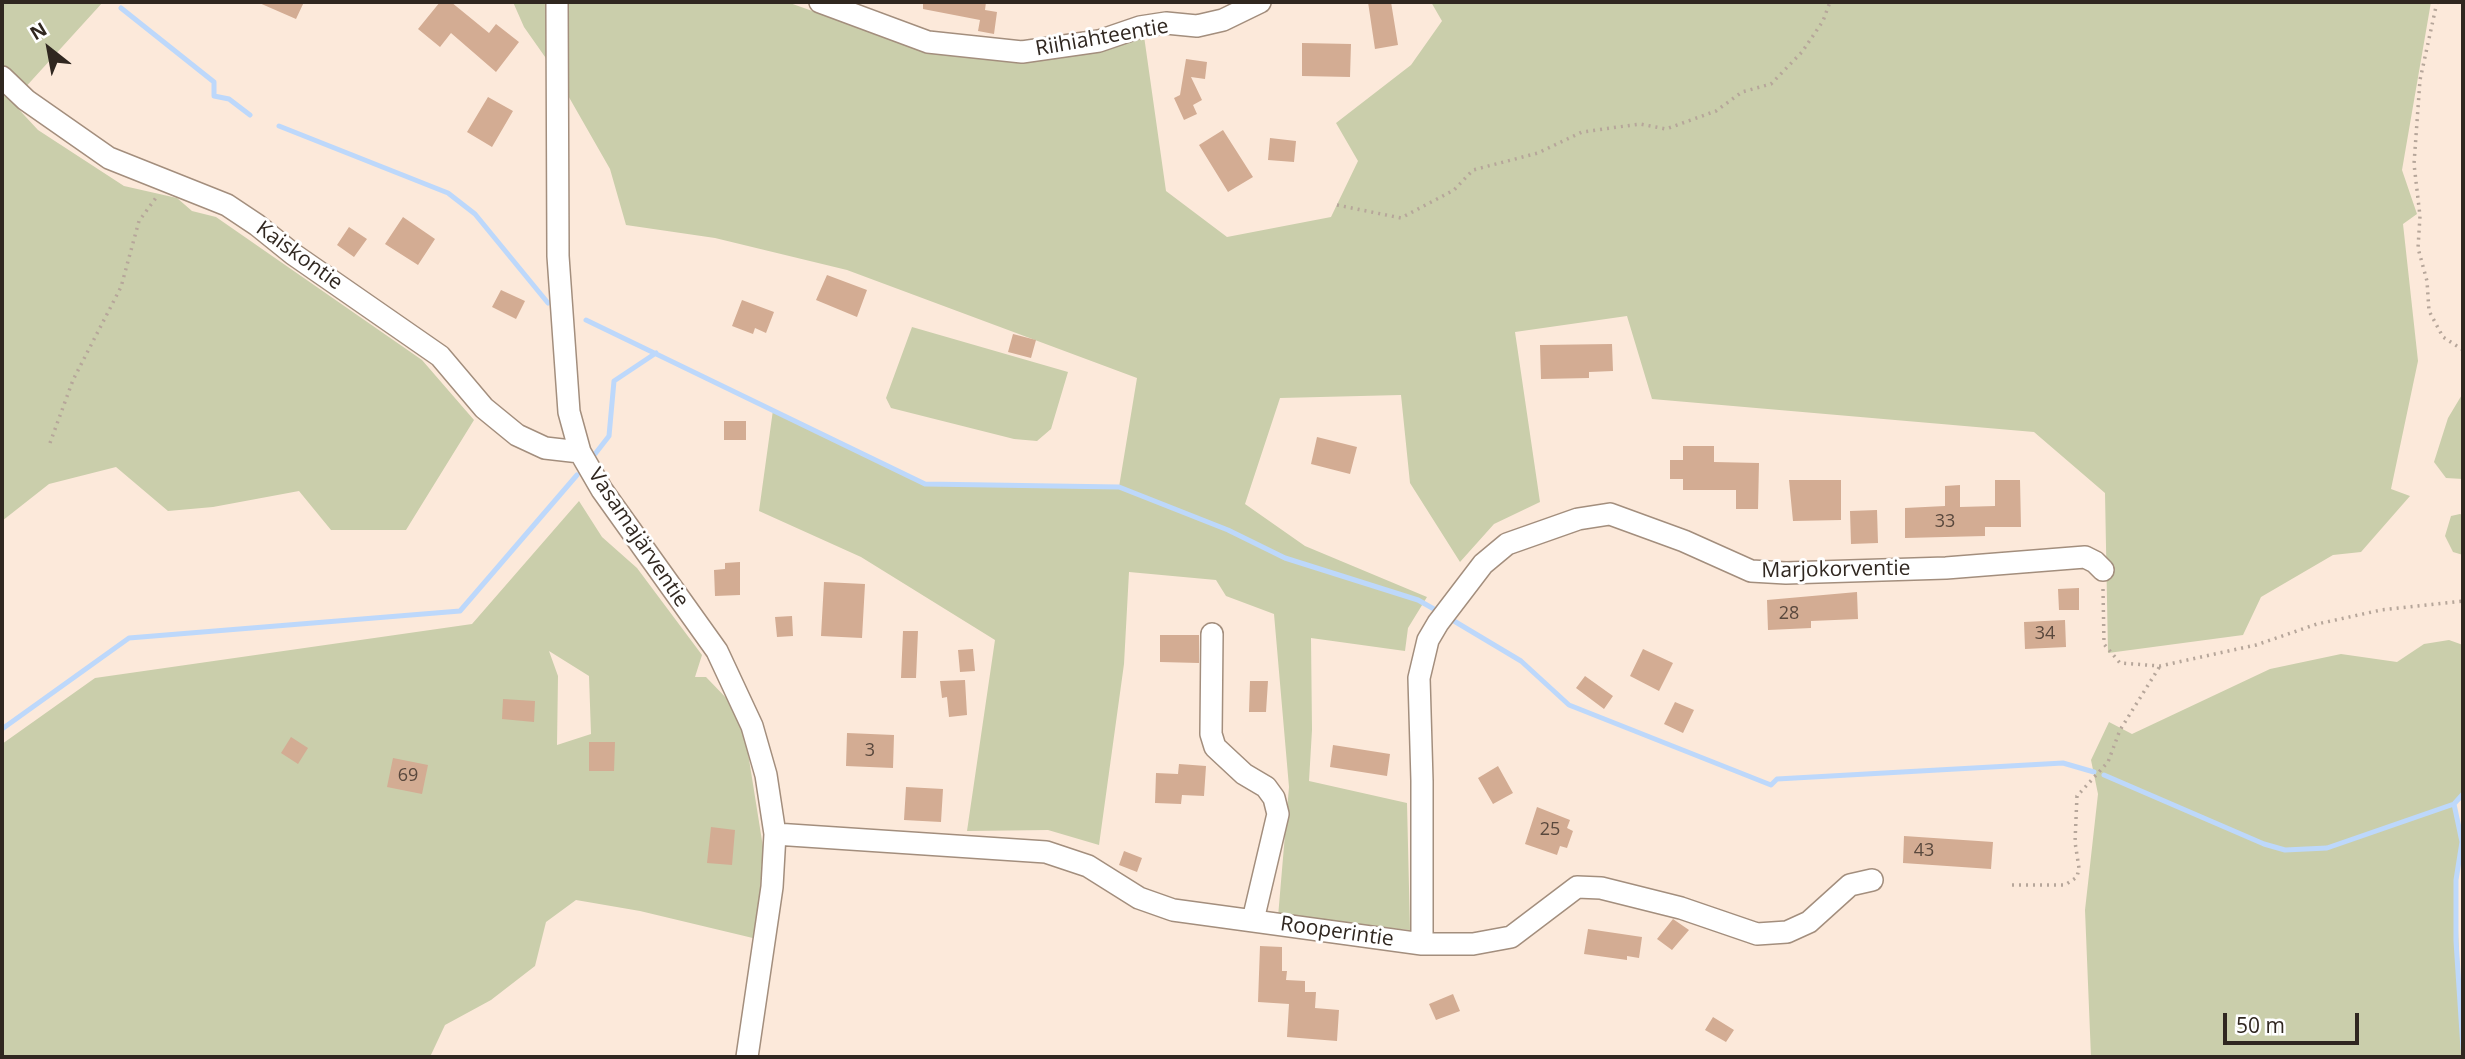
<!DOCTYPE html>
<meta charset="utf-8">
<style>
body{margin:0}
#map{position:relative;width:2465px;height:1059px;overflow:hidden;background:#fce9da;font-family:"Open Sans",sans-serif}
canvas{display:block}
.frame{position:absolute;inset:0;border:4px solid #302720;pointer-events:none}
.north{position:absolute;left:14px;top:14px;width:70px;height:70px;-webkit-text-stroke:5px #fff;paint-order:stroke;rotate:329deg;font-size:19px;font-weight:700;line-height:28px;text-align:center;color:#302720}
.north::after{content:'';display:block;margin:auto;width:24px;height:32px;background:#302720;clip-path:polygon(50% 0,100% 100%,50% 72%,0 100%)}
.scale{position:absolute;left:2223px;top:1013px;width:136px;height:32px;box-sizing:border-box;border:4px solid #302720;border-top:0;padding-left:9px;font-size:21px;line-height:24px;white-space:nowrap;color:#302720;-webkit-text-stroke:5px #fff;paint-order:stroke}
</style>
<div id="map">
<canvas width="2465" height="1059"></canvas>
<div class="frame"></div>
<div class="north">N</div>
<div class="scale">50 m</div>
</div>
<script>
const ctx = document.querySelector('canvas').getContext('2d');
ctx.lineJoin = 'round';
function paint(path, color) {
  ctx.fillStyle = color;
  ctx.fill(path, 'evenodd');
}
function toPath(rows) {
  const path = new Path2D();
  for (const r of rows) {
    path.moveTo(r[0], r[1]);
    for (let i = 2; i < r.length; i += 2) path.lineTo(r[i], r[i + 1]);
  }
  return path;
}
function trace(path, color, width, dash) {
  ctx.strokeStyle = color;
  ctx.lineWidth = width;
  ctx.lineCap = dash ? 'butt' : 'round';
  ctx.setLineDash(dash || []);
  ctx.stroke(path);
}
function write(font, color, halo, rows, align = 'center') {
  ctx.font = font + ' "Open Sans",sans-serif';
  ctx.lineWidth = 6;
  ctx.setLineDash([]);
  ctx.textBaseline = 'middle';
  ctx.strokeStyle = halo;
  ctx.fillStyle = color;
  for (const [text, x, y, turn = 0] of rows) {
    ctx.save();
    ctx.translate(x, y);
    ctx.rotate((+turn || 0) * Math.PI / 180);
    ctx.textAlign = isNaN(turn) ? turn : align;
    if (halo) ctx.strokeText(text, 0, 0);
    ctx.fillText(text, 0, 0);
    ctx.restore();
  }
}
paint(toPath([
 [2,2,103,2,12,102,38,130,124,186,177,198,192,211,216,217,422,360,474,420,406,530,331,530,299,491,213,507,168,511,116,467,49,484,2,521],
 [513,2,787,2,925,51,1019,63,1063,58,1144,36,1166,191,1227,237,1331,217,1358,161,1336,123,1411,65,1442,21,1431,2,2431,2,2402,170,2417,214,2403,224,2418,361,2391,489,2410,496,2361,552,2333,555,2261,597,2243,635,2108,653,2105,493,2034,432,1652,399,1627,316,1515,332,1540,502,1494,524,1460,562,1410,483,1401,395,1280,398,1245,504,1305,546,1427,597,1408,628,1405,651,1311,638,1312,730,1309,781,1407,803,1410,930,1278,917,1289,787,1274,614,1226,596,1216,580,1129,572,1124,664,1099,845,1048,830,967,831,995,640,861,557,759,511,773,410,925,484,1119,487,1137,378,847,270,715,238,626,225,610,169,550,64,524,27],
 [912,327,1068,372,1051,429,1037,441,1014,439,891,408,886,398],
 [2463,393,2463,479,2446,478,2434,462,2448,418],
 [579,501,602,537,637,568,702,655,695,677,706,677,732,704,745,734,763,847,757,939,640,911,576,900,546,922,535,966,491,1000,445,1025,430,1057,2,1057,2,744,95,678,472,624],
 [549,651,589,676,591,734,557,745,558,676],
 [2460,514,2463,515,2463,555,2453,552,2445,536,2451,516],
 [2449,640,2463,645,2463,794,2454,804,2462,842,2456,880,2463,1057,2091,1057,2085,910,2098,794,2091,760,2109,722,2132,734,2270,669,2341,654,2397,662,2424,644]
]), '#caceab');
trace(toPath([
 [121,8,214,82,214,96,229,99,250,115],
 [279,126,448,193,475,214,548,303],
 [586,320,925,484,1119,487,1228,530,1285,558,1418,600,1441,613],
 [595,454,609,436,614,381,656,353],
 [1449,618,1521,661,1569,705,1771,785,1777,779,2063,763,2094,772],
 [2,729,129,638,460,611,577,475],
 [2104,775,2264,844,2285,850,2327,848,2454,804],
 [2463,794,2454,804,2462,842,2456,880,2456,941,2463,1049]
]), '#bdd8fb', 5);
paint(toPath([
 [257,2,304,2,296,19],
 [440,2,451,2,489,33,496,24,519,42,496,72,451,33,440,47,418,29],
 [923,2,986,2,985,10,997,12,994,34,978,31,980,20,923,9],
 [1368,2,1391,2,1398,45,1375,49],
 [1302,43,1351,44,1350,77,1302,76],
 [1186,59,1207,62,1205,79,1191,77,1202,100,1193,105,1197,114,1184,120,1174,98,1180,95],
 [488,97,513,111,492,147,467,132],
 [1223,130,1253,177,1228,192,1199,145],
 [1270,138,1296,141,1294,162,1268,160],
 [403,217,435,239,418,265,385,244],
 [349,227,367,239,354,257,337,245],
 [827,275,867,290,857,317,816,300],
 [501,290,525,301,516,319,492,307],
 [742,300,774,312,766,333,755,328,753,334,732,326],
 [1013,334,1036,340,1031,358,1008,352],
 [1612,344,1613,371,1589,372,1589,378,1541,379,1540,345],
 [724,421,746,421,746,440,724,440],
 [1317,437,1357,447,1350,474,1311,464],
 [1683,446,1714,446,1714,462,1759,463,1758,509,1736,509,1736,490,1683,490,1683,479,1670,479,1670,460,1683,460],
 [1789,480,1841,480,1841,520,1793,521],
 [1995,480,2020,480,2021,527,1985,527,1985,536,1905,538,1905,508,1945,506,1945,486,1960,485,1960,507,1995,506],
 [1877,510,1878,543,1851,544,1850,511],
 [740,562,740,595,715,596,714,570,725,569,725,563],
 [824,582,865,584,862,638,821,636],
 [2079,588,2079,610,2059,610,2058,589],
 [1857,592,1858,619,1811,621,1811,628,1768,630,1767,600],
 [792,616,793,636,777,637,775,617],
 [2065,620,2066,647,2025,649,2024,622],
 [903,631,918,631,916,678,901,678],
 [1160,635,1199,635,1199,663,1160,662],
 [973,649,975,671,960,672,958,650],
 [1643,649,1673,663,1659,691,1630,676],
 [1585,676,1613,696,1604,709,1576,688],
 [965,680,967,715,949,717,947,697,942,698,940,681],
 [1250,681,1268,681,1266,712,1249,712],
 [503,699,535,701,534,722,502,719],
 [1675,702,1694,710,1683,733,1664,724],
 [847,733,894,735,893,768,846,766],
 [291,737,308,748,298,764,281,753],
 [589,742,615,742,614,771,589,771],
 [1333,745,1390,754,1387,776,1330,767],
 [393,758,428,765,422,794,387,787],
 [1179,764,1206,766,1204,796,1182,795,1181,804,1155,803,1156,773,1178,774],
 [1498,766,1513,793,1493,804,1478,778],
 [906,787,943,789,941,822,904,820],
 [1537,807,1570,820,1567,828,1573,831,1567,848,1560,846,1557,855,1525,844],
 [711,827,735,830,732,865,707,863],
 [1904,836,1993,842,1991,869,1903,863],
 [1124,851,1142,858,1137,872,1119,865],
 [1673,919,1689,930,1672,950,1657,939],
 [1588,929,1642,937,1639,958,1627,956,1627,960,1584,954],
 [1260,946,1282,947,1282,971,1287,971,1286,980,1305,981,1305,992,1316,992,1315,1008,1339,1010,1337,1041,1287,1037,1289,1004,1258,1002],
 [1453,994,1460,1011,1436,1020,1429,1004],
 [1713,1017,1734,1030,1726,1042,1705,1030]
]), '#d3ac93');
const street = toPath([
 [557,2,558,256,569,412,580,452,602,490,717,651,752,726,766,775,775,834,772,887,747,1057],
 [820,2,928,42,1022,52,1099,41,1140,27,1166,23,1197,26,1223,20,1260,2],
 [2,77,26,100,109,158,227,205,257,225,293,254,440,356,484,408,517,435,545,448,580,452],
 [1212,634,1211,734,1215,747,1244,774,1266,787,1274,798,1278,814,1253,920],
 [775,834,1046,852,1088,866,1139,898,1173,910,1422,944,1473,944,1511,937,1577,887,1601,888,1681,908,1757,934,1787,932,1809,922,1850,885,1872,880],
 [1422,944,1422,781,1419,678,1428,640,1438,623,1483,564,1507,544,1578,519,1610,514,1684,541,1751,571,1786,573,1946,568,2085,557,2095,562,2103,570]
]);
trace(street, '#a38e7d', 24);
trace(toPath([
 [2437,2,2420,80,2414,164,2420,216,2418,248,2427,281,2429,311,2443,337,2463,350],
 [1337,205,1401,218,1454,190,1473,170,1538,153,1582,132,1640,124,1666,129,1716,111,1742,92,1771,84,1802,52,1823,21,1830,2],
 [50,443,73,380,121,287,139,221,158,195],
 [2103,589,2104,644,2120,663,2160,666,2256,645,2317,624,2381,610,2463,601],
 [2012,885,2065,885,2077,877,2079,868,2075,842,2077,796,2108,762,2120,730,2160,666]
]), '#b6a69a', 3.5, [2, 5]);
trace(street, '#fff', 21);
write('18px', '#59483d', null, [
 ["33",1945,522],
 ["28",1789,614],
 ["34",2045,634],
 ["3",870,751],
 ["69",408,776],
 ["25",1550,830],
 ["43",1924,851]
]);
write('21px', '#302720', '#fff', [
 ["Riihiahteentie",1102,38,-10],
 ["Kaiskontie",299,256,36],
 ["Vasamajärventie",638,538,56],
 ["Marjokorventie",1836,570,-1],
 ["Rooperintie",1337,932,8]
]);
</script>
